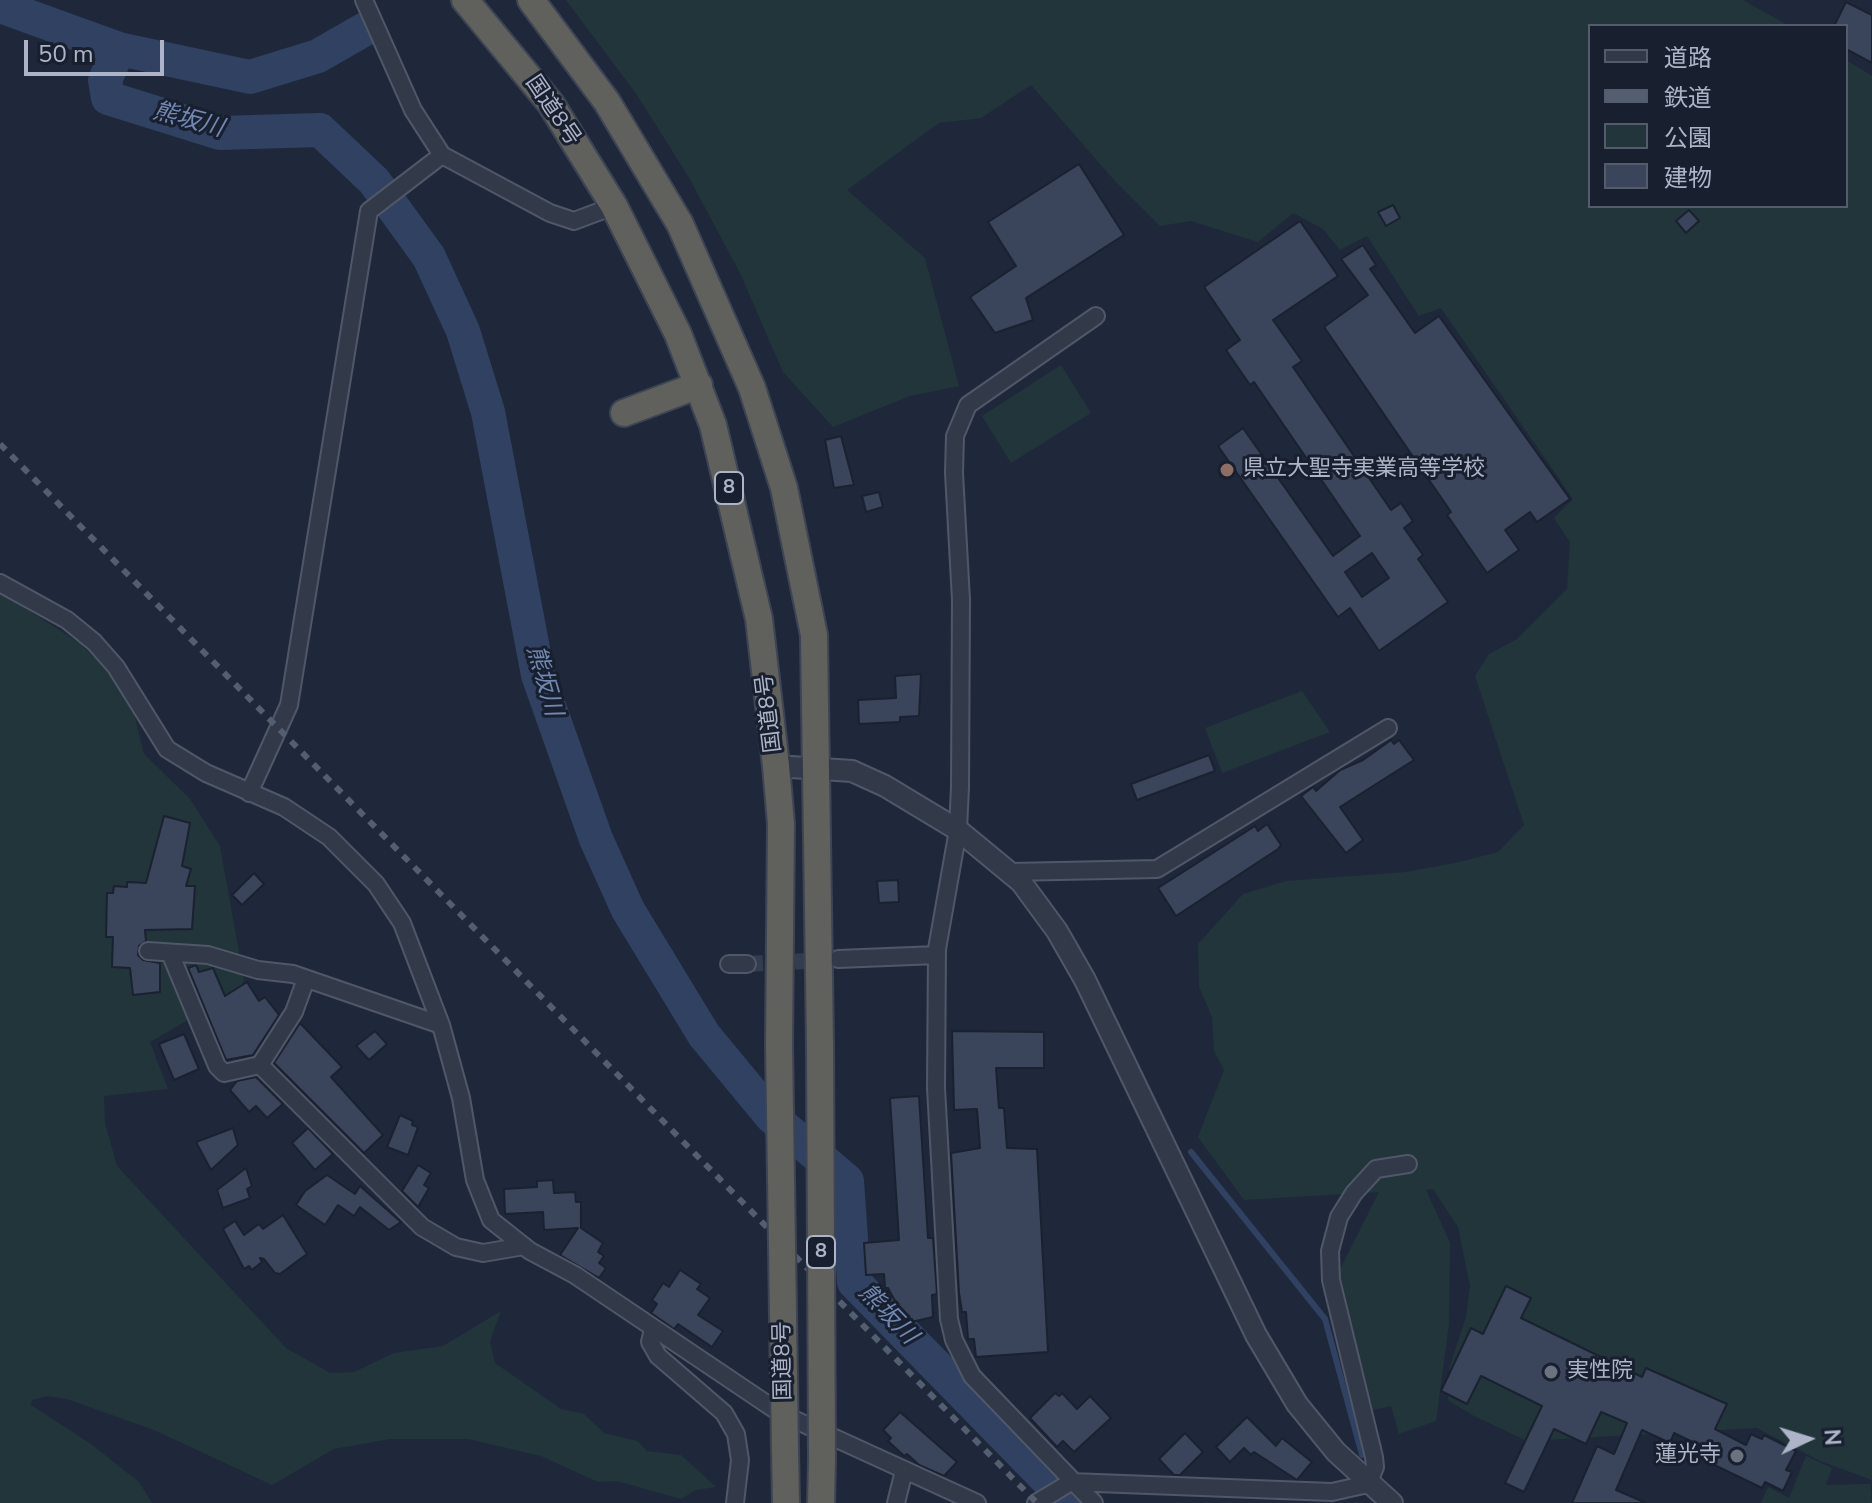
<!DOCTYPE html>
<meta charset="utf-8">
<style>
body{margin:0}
#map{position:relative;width:1872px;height:1503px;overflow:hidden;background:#1f283a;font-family:"Nunito Sans","Noto Sans JP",sans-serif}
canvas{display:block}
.legend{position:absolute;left:1588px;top:24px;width:260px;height:184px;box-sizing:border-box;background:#181f2e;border:2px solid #545b6b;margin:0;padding:10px 14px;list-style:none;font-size:24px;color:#adb4c7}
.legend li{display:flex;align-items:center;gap:16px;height:40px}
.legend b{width:40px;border:2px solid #545b6b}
.north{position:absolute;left:1768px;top:1399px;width:80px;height:80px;-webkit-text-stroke:6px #181f2e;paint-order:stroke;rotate:86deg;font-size:22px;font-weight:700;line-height:32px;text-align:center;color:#adb4c7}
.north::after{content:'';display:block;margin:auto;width:28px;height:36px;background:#adb4c7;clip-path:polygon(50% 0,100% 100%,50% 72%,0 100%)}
.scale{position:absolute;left:24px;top:40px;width:140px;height:36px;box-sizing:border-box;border:4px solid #adb4c7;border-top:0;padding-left:10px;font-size:24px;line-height:28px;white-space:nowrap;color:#adb4c7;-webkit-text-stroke:6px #181f2e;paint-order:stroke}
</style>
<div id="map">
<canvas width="1872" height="1503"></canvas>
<ul class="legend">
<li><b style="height:10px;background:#323a4a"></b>道路</li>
<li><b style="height:10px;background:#545e71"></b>鉄道</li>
<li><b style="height:22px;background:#21353b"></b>公園</li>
<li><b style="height:22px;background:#3a445a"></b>建物</li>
</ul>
<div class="north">N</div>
<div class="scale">50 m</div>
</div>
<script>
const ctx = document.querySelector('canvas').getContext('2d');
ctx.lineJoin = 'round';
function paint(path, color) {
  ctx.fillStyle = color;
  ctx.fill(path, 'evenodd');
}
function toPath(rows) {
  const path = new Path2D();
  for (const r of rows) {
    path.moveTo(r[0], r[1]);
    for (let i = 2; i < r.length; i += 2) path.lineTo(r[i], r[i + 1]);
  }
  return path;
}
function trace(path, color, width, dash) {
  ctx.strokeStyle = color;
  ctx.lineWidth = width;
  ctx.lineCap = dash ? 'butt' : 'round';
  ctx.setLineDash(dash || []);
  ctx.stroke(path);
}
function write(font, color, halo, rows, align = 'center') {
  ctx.font = font + ' "Nunito Sans","Noto Sans JP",sans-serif';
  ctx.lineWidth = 6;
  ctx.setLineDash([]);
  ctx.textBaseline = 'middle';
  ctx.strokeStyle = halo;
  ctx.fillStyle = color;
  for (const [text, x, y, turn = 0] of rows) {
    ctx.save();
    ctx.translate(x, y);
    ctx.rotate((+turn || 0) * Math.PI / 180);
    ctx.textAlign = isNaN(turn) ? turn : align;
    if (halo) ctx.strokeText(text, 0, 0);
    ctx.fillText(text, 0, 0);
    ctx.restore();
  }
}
paint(toPath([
 [566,0,1743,0,1789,26,1590,26,1590,206,1846,206,1846,60,1872,76,1872,1480,1820,1461,1757,1428,1527,1441,1472,1415,1448,1400,1449,1369,1466,1317,1470,1286,1458,1227,1433,1189,1426,1190,1450,1243,1449,1324,1436,1421,1399,1434,1391,1406,1373,1410,1338,1273,1379,1192,1244,1200,1198,1137,1224,1070,1214,1051,1212,1017,1199,987,1198,944,1243,894,1286,881,1406,872,1455,863,1498,852,1524,825,1475,676,1489,654,1517,639,1567,589,1570,542,1554,518,1573,499,1441,308,1419,316,1367,236,1340,250,1323,229,1293,213,1258,242,1191,221,1160,226,1114,180,1031,85,981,118,939,123,847,190,925,258,959,386,910,396,833,427,783,372,740,273,688,176,637,95],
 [1061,365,1091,413,1011,463,982,416],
 [0,592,81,644,110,674,131,702,144,754,190,799,220,846,244,980,240,989,223,1000,150,1042,168,1089,104,1096,105,1123,117,1166,286,1348,330,1373,354,1372,394,1353,443,1346,501,1311,490,1341,495,1363,561,1409,584,1414,604,1433,637,1441,647,1451,681,1455,716,1487,696,1490,681,1499,617,1481,598,1482,541,1456,468,1439,390,1439,334,1449,272,1485,154,1430,67,1399,47,1396,32,1400,31,1405,91,1444,139,1482,152,1503,0,1503],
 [1302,691,1330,732,1222,773,1205,728],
 [1806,1456,1832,1468,1826,1485,1870,1484,1872,1503,1761,1503,1768,1487,1789,1498]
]), '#21353b');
trace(toPath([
 [1191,1152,1325,1319,1362,1455]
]), '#304162', 6);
trace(toPath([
 [0,6,119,49,250,77,318,56,365,29],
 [119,49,105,80,108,98,220,133,320,130,374,181,429,257,463,331,488,412,538,675,596,839,628,910,704,1035,771,1116,847,1181,854,1282,1070,1503]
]), '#304162', 34);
const building = toPath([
 [1846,2,1872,15,1872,63,1846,49,1846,26,1834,26,1846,2],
 [1079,164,1124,235,1026,298,1033,320,995,333,970,297,1016,266,988,222,1079,164],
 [1393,205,1400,218,1386,226,1378,212,1393,205],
 [1689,210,1699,221,1686,233,1676,221,1689,210],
 [1300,221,1338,276,1273,320,1302,361,1293,367,1391,510,1401,503,1413,521,1404,528,1423,555,1418,559,1448,602,1379,651,1350,608,1338,617,1218,446,1243,428,1333,556,1360,536,1254,382,1250,385,1226,350,1240,340,1204,287,1300,221],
 [1372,553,1389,578,1362,597,1345,572,1372,553],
 [1363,245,1376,265,1370,269,1415,333,1439,316,1570,499,1537,522,1530,512,1505,530,1519,550,1487,573,1447,515,1451,512,1324,327,1368,295,1341,259,1363,245],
 [841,436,854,485,834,488,825,440,841,436],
 [879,492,883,507,866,512,862,496,879,492],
 [921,674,919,716,900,717,900,722,859,724,858,700,896,698,895,676,921,674],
 [1391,740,1394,744,1399,740,1414,760,1340,807,1363,840,1346,853,1301,796,1313,787,1316,791,1340,770,1363,760,1391,740],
 [1209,755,1215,771,1137,800,1131,784,1209,755],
 [164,816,190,823,182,866,191,869,186,886,195,886,192,929,145,930,146,941,139,946,138,955,143,960,160,963,160,992,133,995,130,968,112,967,113,937,106,937,107,893,113,893,114,886,127,887,127,882,146,883,164,816],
 [1267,824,1281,845,1278,849,1176,916,1158,888,1255,826,1258,831,1267,824],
 [254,873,264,884,242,905,232,895,254,873],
 [898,880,899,902,879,903,877,881,898,880],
 [196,965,199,972,213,968,225,996,247,982,259,1001,265,997,279,1015,253,1055,226,1060,188,968,196,965],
 [300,1023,342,1067,331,1077,383,1135,364,1153,274,1063,300,1023],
 [375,1031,387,1044,369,1060,356,1046,375,1031],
 [952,1031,1044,1032,1044,1068,996,1068,999,1108,1004,1108,1007,1148,1037,1149,1048,1352,976,1357,974,1339,968,1339,966,1312,962,1312,959,1293,951,1153,980,1148,977,1109,954,1110,952,1031],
 [184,1034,199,1069,174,1080,159,1044,184,1034],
 [256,1077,283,1104,267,1118,256,1106,249,1112,230,1090,237,1081,256,1077],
 [919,1096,928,1238,933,1238,937,1294,932,1295,933,1317,907,1323,888,1288,885,1288,884,1274,866,1275,864,1243,899,1240,890,1098,919,1096],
 [400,1115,413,1121,412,1125,418,1127,408,1155,387,1147,400,1115],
 [233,1128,238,1145,211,1170,196,1142,233,1128],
 [308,1128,333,1154,315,1170,292,1143,308,1128],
 [418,1165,431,1173,424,1185,429,1188,418,1207,402,1191,418,1165],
 [246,1168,252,1186,247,1189,250,1198,223,1208,217,1190,246,1168],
 [327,1175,355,1194,360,1186,401,1222,389,1230,360,1207,354,1216,338,1205,325,1225,296,1205,305,1191,327,1175],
 [553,1180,554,1193,575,1192,576,1202,581,1202,581,1228,603,1243,598,1252,604,1256,599,1263,606,1268,599,1278,560,1255,578,1228,544,1230,543,1212,505,1214,504,1189,537,1187,537,1181,553,1180],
 [283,1215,307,1254,280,1274,275,1273,264,1259,260,1258,262,1262,252,1270,249,1266,244,1269,223,1229,235,1221,244,1235,259,1224,263,1229,283,1215],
 [680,1270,701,1284,697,1289,710,1298,698,1315,723,1331,712,1347,678,1324,674,1329,651,1313,657,1304,652,1300,663,1283,669,1287,680,1270],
 [1506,1286,1531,1298,1521,1318,1642,1377,1646,1368,1727,1404,1715,1429,1746,1445,1751,1434,1762,1439,1764,1435,1796,1451,1786,1470,1792,1472,1783,1491,1765,1482,1762,1488,1704,1460,1709,1450,1674,1433,1670,1443,1642,1430,1616,1490,1646,1503,1572,1503,1597,1446,1614,1454,1627,1423,1601,1412,1586,1444,1554,1429,1524,1492,1505,1483,1542,1406,1481,1376,1467,1404,1441,1391,1471,1328,1483,1334,1506,1286],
 [1055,1393,1059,1396,1062,1393,1077,1409,1090,1396,1111,1418,1074,1452,1063,1441,1057,1447,1030,1418,1055,1393],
 [900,1412,957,1462,944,1476,919,1465,907,1454,904,1456,888,1441,891,1438,883,1430,900,1412],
 [1247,1417,1276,1446,1282,1438,1312,1462,1297,1480,1254,1452,1251,1455,1244,1448,1230,1462,1216,1447,1247,1417],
 [1185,1433,1203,1452,1180,1475,1174,1475,1159,1459,1185,1433]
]);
paint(building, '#3a445a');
trace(building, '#1a2130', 2);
trace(toPath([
 [747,964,828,960]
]), '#343d4f', 16, [16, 8]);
const minor = toPath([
 [364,0,413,110,442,155,550,213,574,221,614,206],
 [0,583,67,620,94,642,116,667,167,749,206,773,284,807,329,837,376,884,402,923,441,1025,461,1098,475,1180,491,1220,530,1251,575,1275,780,1413,977,1503],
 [249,793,289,705,369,211,442,155],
 [1010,872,1157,869,1388,728],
 [148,951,208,955,258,970,293,974,441,1025],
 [170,953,217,1066,224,1073,260,1065,294,1012,306,979],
 [838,959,937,955],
 [729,964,747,964],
 [260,1065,422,1227,456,1247,483,1253,524,1246],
 [653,1329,650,1342,658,1356,724,1413,736,1434,740,1460,735,1503],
 [896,1503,904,1471],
 [1036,1503,1071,1482,1332,1492,1368,1484,1375,1467,1374,1457,1331,1280,1330,1251,1339,1217,1354,1193,1376,1169,1408,1164],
 [1094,1503,972,1376,954,1340,949,1319,936,1088,937,949,958,830,960,787,961,600,954,473,955,436,968,405,1096,316]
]);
const tertiary = toPath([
 [776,766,852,771,885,786,958,830,1021,882,1057,931,1085,980,1256,1335,1297,1404,1336,1452,1392,1503]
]);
const trunk = toPath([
 [465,0,551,104,614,206,678,334,713,425,759,619,776,766,781,824,779,1044],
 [531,0,607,102,680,224,752,388,784,488,814,635,820,1045],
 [624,413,699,385],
 [785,1450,786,1503],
 [821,1503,822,1459]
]);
trace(minor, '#505768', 20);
trace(tertiary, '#505768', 24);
trace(trunk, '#3d4454', 30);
trace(minor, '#323a4a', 16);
trace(tertiary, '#323a4a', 20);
trace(trunk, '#60605c', 26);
trace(toPath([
 [0,444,1037,1503]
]), '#545e71', 6, [8, 8]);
const trunkBridge = toPath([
 [779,1044,785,1450],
 [820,1045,822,1459]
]);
trace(trunkBridge, '#3d4454', 30, []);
trace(trunkBridge, '#60605c', 26);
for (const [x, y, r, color] of [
 [1227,470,8,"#8d6e63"],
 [1551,1372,8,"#6b7280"],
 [1737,1456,8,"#6b7280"]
]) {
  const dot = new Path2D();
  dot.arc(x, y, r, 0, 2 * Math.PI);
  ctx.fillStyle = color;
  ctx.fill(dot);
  trace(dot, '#181f2e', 3);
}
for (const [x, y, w] of [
 [729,488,28],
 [821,1252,28]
]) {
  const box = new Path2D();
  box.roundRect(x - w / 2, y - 16, w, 32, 6);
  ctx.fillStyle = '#181f2e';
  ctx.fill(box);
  trace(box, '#adb4c7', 2);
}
write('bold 20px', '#adb4c7', null, [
 ["8",729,488],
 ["8",821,1252]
]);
write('22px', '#adb4c7', '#181f2e', [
 ["国道8号",552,111,56],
 ["国道8号",770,713,-97],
 ["国道8号",784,1361,-91]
]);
write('22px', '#adb4c7', '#181f2e', [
 ["県立大聖寺実業高等学校",1243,470],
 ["実性院",1567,1372],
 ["蓮光寺",1721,1456,"right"]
], 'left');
write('italic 24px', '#7288b2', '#181f2e', [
 ["熊坂川",188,121,15],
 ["熊坂川",543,681,74],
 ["熊坂川",887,1315,46]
]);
</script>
